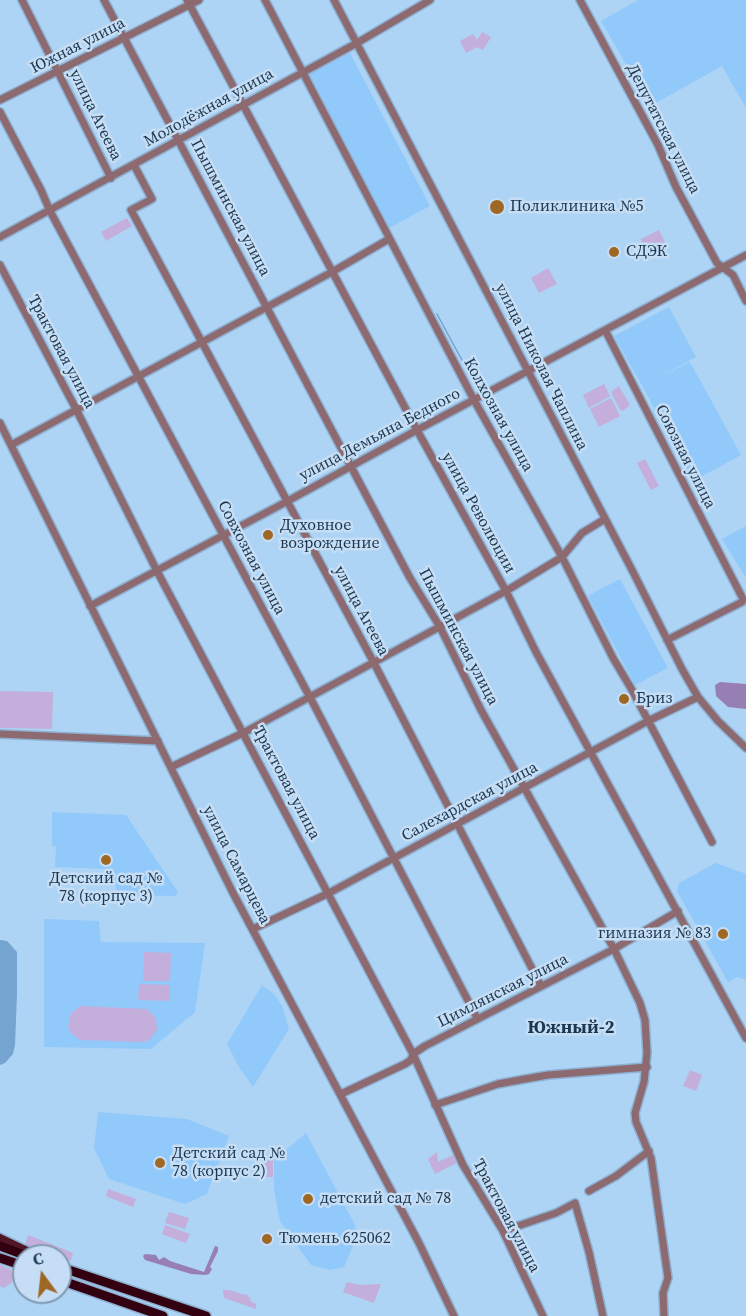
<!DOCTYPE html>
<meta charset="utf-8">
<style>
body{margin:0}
#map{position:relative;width:746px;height:1316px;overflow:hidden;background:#add3f5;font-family:"Source Serif 4",serif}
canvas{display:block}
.north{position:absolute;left:12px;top:1244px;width:60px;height:60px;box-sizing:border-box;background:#c5def5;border:2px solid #819bb2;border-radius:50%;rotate:345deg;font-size:16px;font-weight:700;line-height:24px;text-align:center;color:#1c364d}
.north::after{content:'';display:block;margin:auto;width:21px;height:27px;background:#9f6724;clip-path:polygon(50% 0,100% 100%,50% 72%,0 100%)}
</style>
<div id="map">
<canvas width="746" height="1316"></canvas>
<div class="north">С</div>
</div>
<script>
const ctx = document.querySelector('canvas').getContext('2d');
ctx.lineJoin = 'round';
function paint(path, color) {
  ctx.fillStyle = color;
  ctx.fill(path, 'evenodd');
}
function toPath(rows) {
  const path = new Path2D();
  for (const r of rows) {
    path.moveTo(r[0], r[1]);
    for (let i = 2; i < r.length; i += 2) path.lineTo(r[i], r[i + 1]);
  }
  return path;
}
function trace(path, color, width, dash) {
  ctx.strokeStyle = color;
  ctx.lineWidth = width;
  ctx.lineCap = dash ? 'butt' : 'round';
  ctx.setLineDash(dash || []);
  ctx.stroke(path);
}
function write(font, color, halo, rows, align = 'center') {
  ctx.font = font + ' "Source Serif 4",serif';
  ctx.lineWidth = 5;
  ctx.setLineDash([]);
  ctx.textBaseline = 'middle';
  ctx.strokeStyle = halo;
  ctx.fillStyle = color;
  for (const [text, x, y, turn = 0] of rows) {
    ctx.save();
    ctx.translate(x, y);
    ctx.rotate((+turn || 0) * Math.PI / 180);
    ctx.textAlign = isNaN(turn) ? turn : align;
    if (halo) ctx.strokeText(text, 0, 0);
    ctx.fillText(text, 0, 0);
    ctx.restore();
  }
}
paint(toPath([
 [638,0,746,0,746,108,722,66,650,106,601,21],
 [350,53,430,206,389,228,309,74],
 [669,307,696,357,658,378,690,362,741,455,693,481,649,399,665,390,649,398,614,336],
 [746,526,746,578,722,539],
 [620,579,668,668,635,685,588,596],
 [52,812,126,815,178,892,175,896,119,895,108,869,55,867,56,846,52,846],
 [716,863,746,874,746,982,744,979,737,977,728,982,677,891,679,883],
 [44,919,99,921,101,942,205,943,195,1012,151,1049,44,1047],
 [262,985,274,994,282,1006,289,1029,253,1087,239,1067,227,1044],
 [98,1112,187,1119,229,1136,207,1194,185,1204,109,1179,94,1148],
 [306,1133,355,1225,357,1236,344,1267,330,1270,311,1265,280,1221,274,1190,274,1154,281,1154]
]), '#92c9fb');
paint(toPath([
 [482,32,491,37,483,50,477,47,466,53,460,41,473,34,477,40],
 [127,218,132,226,106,241,101,232],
 [659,230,665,242,646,251,641,239],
 [548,268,557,284,539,293,531,278],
 [604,384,610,396,589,408,583,395],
 [619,386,630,405,623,411,620,410,611,392],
 [611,398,620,416,599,427,590,409],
 [645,459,659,486,651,490,637,463],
 [0,691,53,692,52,729,0,728],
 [144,952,171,953,170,981,143,981],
 [139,984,170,985,170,1001,138,1000],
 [80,1006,147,1009,156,1018,157,1030,148,1041,142,1042,80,1040,71,1033,68,1026,71,1013],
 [690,1070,702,1075,696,1091,683,1086],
 [437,1152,438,1162,453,1155,457,1163,435,1174,428,1159],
 [261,1155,273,1156,273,1177,260,1177],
 [108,1189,136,1199,133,1207,106,1196],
 [169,1212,189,1218,185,1229,165,1223],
 [165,1225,190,1234,186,1243,162,1234],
 [28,1235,71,1252,73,1254,71,1260,64,1262,60,1260,60,1256,48,1256,27,1248,25,1245],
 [0,1265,10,1269,16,1275,12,1283,3,1288,0,1286],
 [347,1282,359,1285,381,1284,374,1303,343,1292],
 [223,1290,229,1290,245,1295,246,1294,251,1299,250,1301,256,1304,256,1309,224,1298]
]), '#c4aedb');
paint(toPath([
 [720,682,746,684,746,709,728,707,716,696,715,685],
 [215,1246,218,1247,218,1251,210,1267,212,1269,209,1274,205,1275,191,1274,145,1260,143,1256,145,1254,156,1255,159,1260,164,1257,170,1261,204,1272]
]), '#987fb3');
paint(toPath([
 [0,940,7,941,17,952,17,993,15,1045,13,1054,5,1063,0,1065]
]), '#74a4cf');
trace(toPath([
 [437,314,477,388,484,384]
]), '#74a4cf', 1.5);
const minor = toPath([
 [22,0,111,178],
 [104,0,410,578,440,627,481,710,614,949,640,1003,645,1020,647,1053,644,1082,635,1113,636,1122,651,1158,668,1278,663,1293,664,1316],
 [187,0,417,430,506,591,536,652,746,1038],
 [265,0,474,400,562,557,613,658,632,690,712,842],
 [334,0,631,568,682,669,698,697,718,721,746,748],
 [580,0,658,145,676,187,717,263,733,275,746,301],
 [0,100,199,0],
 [0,112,41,190,50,211,313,703,477,1018],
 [134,165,152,199,131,210,374,663,541,986],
 [0,237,357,43,430,0],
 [0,265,76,409,157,571,413,1054,463,1165,503,1231,543,1316],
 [605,330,743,599,742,602,667,640],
 [0,423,232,891,419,1243,454,1316],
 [11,445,332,272,389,239],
 [90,606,286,502,417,430,746,255],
 [0,734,158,741],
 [171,767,243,733,506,591,562,557,582,533,605,519],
 [253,929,329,893,648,721,698,697],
 [341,1094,405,1064,411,1060,413,1054,425,1046,614,949,678,911],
 [435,1105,498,1084,525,1079,548,1075,647,1067],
 [589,1191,616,1176,649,1151],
 [503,1231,556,1213,575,1203,589,1252,603,1316]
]);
const major = toPath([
 [0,1238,38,1256]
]);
const highway = toPath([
 [0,1246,27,1256],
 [0,1258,24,1266],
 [60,1267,206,1316],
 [60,1280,163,1316]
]);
trace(minor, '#8db0d0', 10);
trace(major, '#8db0d0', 11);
trace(highway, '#8db0d0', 12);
trace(minor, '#8d6970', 7);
trace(major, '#501626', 8);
trace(highway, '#320010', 9);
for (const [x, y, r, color] of [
 [497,207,8,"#9f6724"],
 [614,252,6,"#9f6724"],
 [268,535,6,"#9f6724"],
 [624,699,6,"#9f6724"],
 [106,860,6,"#9f6724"],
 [723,934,6,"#9f6724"],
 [160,1163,6,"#9f6724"],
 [308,1199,6,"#9f6724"],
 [267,1239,6,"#9f6724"]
]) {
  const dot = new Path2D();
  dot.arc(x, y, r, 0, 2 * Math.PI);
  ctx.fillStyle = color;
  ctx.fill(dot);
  trace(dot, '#c5def5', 2);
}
write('16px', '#1c364d', '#c5def5', [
 ["Южная улица",78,46,-27],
 ["Молодёжная улица",209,108,-29],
 ["улица Агеева",95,115,64],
 ["Депутатская улица",663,129,63],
 ["Пышминская улица",230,208,62],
 ["Трактовая улица",61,352,62],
 ["улица Николая Чаплина",541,367,63],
 ["Колхозная улица",498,415,61],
 ["улица Демьяна Бедного",380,435,-28],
 ["Союзная улица",685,457,63],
 ["улица Революции",478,513,61],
 ["Совхозная улица",251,558,62],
 ["улица Агеева",361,611,62],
 ["Пышминская улица",458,637,62],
 ["Трактовая улица",286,783,62],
 ["Салехардская улица",470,802,-28],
 ["улица Самарцева",236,865,63],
 ["Цимлянская улица",503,991,-27],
 ["Трактовая улица",506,1216,62]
]);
write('16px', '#1c364d', '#c5def5', [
 ["Поликлиника №5",510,207],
 ["СДЭК",626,252],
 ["Духовное",280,526],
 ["возрождение",280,544],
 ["Бриз",636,699],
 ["Детский сад №",106,879,"center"],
 ["78 (корпус 3)",106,897,"center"],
 ["гимназия № 83",711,934,"right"],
 ["Детский сад №",172,1154],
 ["78 (корпус 2)",172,1172],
 ["детский сад № 78",320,1199],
 ["Тюмень 625062",279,1239]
], 'left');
write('bold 18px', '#1c364d', '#c5def5', [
 ["Южный-2",571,1028]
]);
</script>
